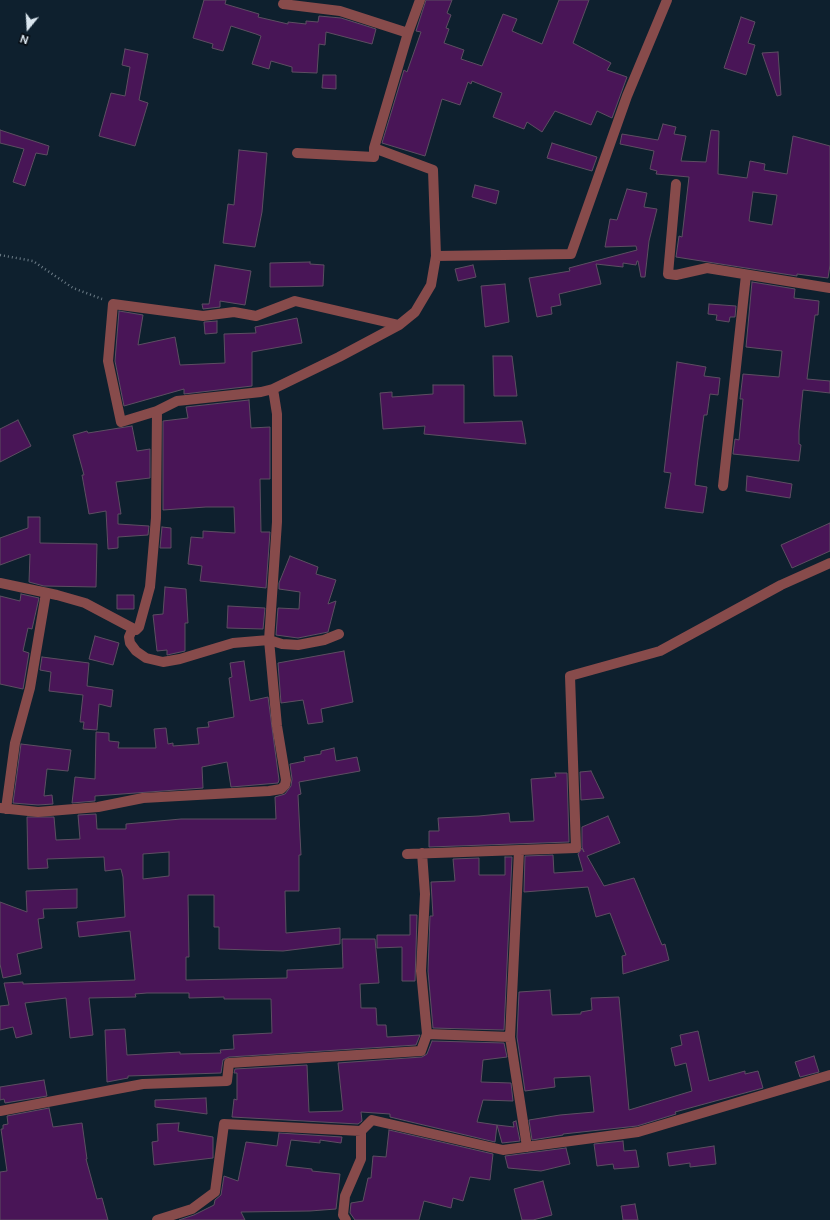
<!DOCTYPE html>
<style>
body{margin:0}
#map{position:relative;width:830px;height:1220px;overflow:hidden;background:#0e202e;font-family:"DM Sans",sans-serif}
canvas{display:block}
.north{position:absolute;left:8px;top:8px;width:40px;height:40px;-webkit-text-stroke:3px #03090f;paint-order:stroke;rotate:198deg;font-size:11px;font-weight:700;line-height:16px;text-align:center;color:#dae6ef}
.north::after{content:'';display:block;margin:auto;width:14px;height:18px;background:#dae6ef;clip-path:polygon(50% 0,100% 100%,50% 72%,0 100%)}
</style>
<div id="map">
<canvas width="830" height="1220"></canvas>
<div class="north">N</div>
</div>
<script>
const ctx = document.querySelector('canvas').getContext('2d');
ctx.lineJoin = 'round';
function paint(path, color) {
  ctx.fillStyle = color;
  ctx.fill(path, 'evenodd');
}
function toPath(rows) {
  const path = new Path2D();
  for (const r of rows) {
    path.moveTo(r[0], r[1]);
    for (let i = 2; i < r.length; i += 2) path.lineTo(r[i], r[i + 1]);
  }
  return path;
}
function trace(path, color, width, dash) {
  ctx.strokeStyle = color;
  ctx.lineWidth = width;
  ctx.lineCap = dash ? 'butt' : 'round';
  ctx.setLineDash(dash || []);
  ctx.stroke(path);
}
const building = toPath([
 [204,0,226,0,225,4,259,14,258,17,288,24,288,22,306,24,306,21,318,22,319,16,341,18,376,29,372,44,326,32,325,45,319,44,317,73,292,72,292,67,271,61,269,69,252,64,261,36,256,34,231,26,223,51,212,48,213,44,193,38,204,0],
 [426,0,452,0,447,13,451,15,446,28,449,29,444,43,464,50,461,59,482,66,503,14,517,19,512,31,542,44,559,0,589,0,573,43,611,63,607,70,627,77,612,118,597,111,591,125,555,111,542,132,527,122,524,129,493,117,502,93,472,81,471,84,468,82,460,105,442,99,425,156,382,143,404,70,407,72,421,32,416,31,426,0],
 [741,17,755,22,748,43,755,45,746,75,724,68,741,17],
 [125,49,148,54,139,100,148,103,135,146,99,136,111,93,125,96,130,67,122,65,125,49],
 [778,52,781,95,777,96,762,53,778,52],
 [323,75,336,75,336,89,322,88,323,75],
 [663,124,676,127,674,134,686,136,681,161,706,162,711,130,719,131,718,174,747,178,750,161,765,164,764,170,787,174,793,136,830,146,830,265,828,278,797,274,797,276,676,257,679,236,682,237,689,177,656,174,657,171,650,169,654,151,620,144,622,134,658,140,663,124],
 [753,192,777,195,772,225,749,221,753,192],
 [0,130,49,146,47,155,36,153,25,186,13,182,24,149,0,143,0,130],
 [552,143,597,157,592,171,547,158,552,143],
 [239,150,267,153,262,212,255,247,223,243,228,204,234,205,239,150],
 [475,185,499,191,496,204,472,197,475,185],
 [627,189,647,193,644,207,657,209,649,241,645,277,641,277,638,261,637,261,636,265,623,263,623,267,596,264,601,284,559,294,561,305,551,307,552,314,537,317,529,278,570,271,569,268,637,250,636,246,605,247,610,219,617,220,627,189],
 [310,262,310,264,324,265,323,286,270,287,270,263,310,262],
 [215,265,251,271,245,305,220,301,220,307,203,309,202,304,209,304,215,265],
 [473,265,476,277,458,281,455,269,473,265],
 [752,282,795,289,794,298,819,301,818,315,815,315,807,379,830,381,830,393,803,390,799,431,799,444,801,445,799,461,733,454,735,439,739,440,743,399,740,399,743,374,779,377,782,351,746,347,752,282],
 [505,284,509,322,485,327,481,286,505,284],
 [709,304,736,306,735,317,730,317,729,322,716,320,717,315,708,314,709,304],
 [119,311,143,315,138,345,175,337,180,365,225,363,224,334,256,333,255,327,297,318,302,343,252,352,252,386,184,394,184,389,124,406,115,361,119,311],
 [217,321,217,333,205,334,204,322,217,321],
 [493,356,512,356,517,396,494,396,493,356],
 [677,362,706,367,704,376,720,378,718,395,710,394,707,415,704,415,698,459,695,485,707,487,703,513,665,508,671,473,664,472,677,362],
 [433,385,464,385,464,423,522,421,526,444,424,434,425,426,383,429,380,393,392,392,392,397,433,394,433,385],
 [249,400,251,428,270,427,270,479,260,479,261,532,270,532,266,588,200,581,202,566,188,564,191,537,203,538,203,531,235,533,234,507,206,507,163,510,163,421,188,418,186,407,249,400],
 [18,420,31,446,0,462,0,429,18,420],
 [132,426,137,451,150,449,150,478,116,482,121,514,118,514,118,524,149,526,148,535,118,537,118,548,108,549,106,511,89,514,82,475,84,475,73,435,87,431,88,433,132,426],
 [747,476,792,484,790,498,746,491,747,476],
 [28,517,40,517,40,543,97,544,96,587,44,586,29,582,30,554,0,565,0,538,28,528,28,517],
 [830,523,830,551,792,568,781,545,830,523],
 [162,527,171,528,171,548,160,548,162,527],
 [290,556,318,567,316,574,336,580,328,604,336,601,328,632,298,638,276,635,278,608,299,609,300,592,279,589,279,583,290,556],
 [165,587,186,589,188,623,185,623,185,651,167,655,167,650,157,651,153,615,163,614,165,587],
 [21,594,39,598,32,629,28,628,23,651,29,653,23,689,0,684,0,596,20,601,21,594],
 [117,595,134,595,134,609,117,609,117,595],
 [228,606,265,608,263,629,227,628,228,606],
 [95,636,119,643,113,665,89,659,95,636],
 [344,651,353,702,321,709,323,722,308,724,303,700,281,703,278,663,344,651],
 [42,657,89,663,87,686,113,690,111,707,99,704,97,730,83,729,84,722,80,722,83,695,49,691,51,672,40,670,42,657],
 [244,661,250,701,268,697,279,780,278,783,231,787,227,762,202,767,203,788,95,796,95,801,72,803,75,777,95,779,96,732,109,733,109,741,119,742,118,748,156,748,154,729,166,728,168,744,173,743,173,746,199,744,197,728,209,727,208,722,234,717,229,678,232,677,230,663,244,661],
 [21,744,71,750,68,771,47,769,44,796,52,795,53,804,38,805,13,803,21,744],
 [334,748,336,761,357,757,360,771,299,782,301,794,298,795,301,855,299,855,299,891,285,891,286,933,340,928,340,944,283,951,219,949,219,927,214,927,214,895,188,895,189,957,186,957,186,980,287,978,287,970,343,968,342,939,375,939,379,983,360,984,361,1008,376,1008,377,1025,386,1025,387,1037,420,1035,416,1045,229,1057,223,1060,221,1073,128,1076,128,1078,107,1082,105,1030,125,1029,127,1055,180,1052,180,1054,221,1053,220,1050,234,1049,233,1035,272,1033,271,999,224,999,224,997,189,998,189,993,147,993,135,994,136,997,89,998,93,1035,70,1038,66,998,25,1003,32,1034,16,1038,13,1027,0,1030,0,1006,9,1005,4,983,23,982,23,984,135,980,130,931,79,937,77,922,125,917,123,877,121,869,105,871,104,857,47,859,48,868,28,869,27,817,54,817,56,840,80,839,78,815,96,814,97,829,126,829,126,824,181,819,276,819,275,797,285,794,291,786,292,779,290,764,305,761,304,757,321,754,321,751,334,748],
 [169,852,169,876,143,879,143,854,169,852],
 [591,771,604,798,581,800,580,772,591,771],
 [555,773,567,773,569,842,429,847,429,831,439,831,438,818,479,816,509,813,510,822,534,821,531,779,556,777,555,773],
 [608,816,620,843,587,856,604,886,634,878,662,945,665,944,669,960,623,974,622,956,626,955,610,913,596,917,588,887,524,892,525,856,553,855,554,873,583,871,578,854,582,848,584,852,582,847,582,827,608,816],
 [505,857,512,857,504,1030,433,1028,428,971,430,916,433,916,431,882,455,881,453,859,479,858,479,875,505,875,505,857],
 [77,889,77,908,43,909,44,918,38,919,42,948,17,954,21,974,3,978,0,964,0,902,27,912,26,891,77,889],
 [410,915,417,915,415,981,402,981,402,947,377,948,377,935,410,935,410,915],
 [550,990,552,1015,581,1014,581,1012,592,1010,591,998,619,997,629,1110,692,1091,686,1063,675,1066,671,1048,682,1045,680,1035,698,1031,709,1081,745,1071,745,1074,758,1071,763,1088,675,1112,676,1114,637,1126,563,1134,563,1135,532,1140,529,1120,560,1115,594,1112,590,1076,554,1078,555,1087,525,1091,517,1037,519,992,550,990],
 [432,1041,504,1043,507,1057,483,1060,481,1082,511,1083,513,1101,483,1100,477,1122,497,1125,495,1142,390,1117,390,1114,361,1112,362,1121,358,1124,232,1117,234,1099,237,1100,237,1073,234,1073,235,1069,307,1065,309,1112,341,1111,343,1110,338,1063,422,1057,427,1054,432,1041],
 [814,1056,819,1072,800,1077,795,1062,814,1056],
 [44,1080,47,1096,5,1103,4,1099,0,1100,0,1087,44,1080],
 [206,1098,207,1114,155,1107,155,1100,206,1098],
 [49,1108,53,1127,82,1123,87,1159,86,1159,97,1199,102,1198,108,1220,0,1220,0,1172,7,1171,1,1129,3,1129,3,1125,8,1124,7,1116,49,1108],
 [516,1121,520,1141,502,1143,497,1125,514,1127,513,1122,516,1121],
 [179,1123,178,1131,213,1137,213,1158,154,1165,152,1142,158,1141,157,1124,179,1123],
 [389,1130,493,1154,490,1180,470,1177,463,1201,453,1198,451,1208,424,1201,419,1220,355,1220,350,1213,351,1203,363,1201,368,1178,371,1178,373,1156,386,1157,389,1130],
 [279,1133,342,1137,341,1143,320,1140,320,1143,291,1140,286,1166,312,1169,312,1171,340,1174,336,1209,310,1211,241,1212,245,1220,179,1220,194,1215,214,1205,215,1200,221,1195,224,1176,238,1181,246,1142,277,1146,279,1133],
 [623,1141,624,1151,636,1150,639,1167,614,1169,613,1164,597,1166,594,1144,623,1141],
 [714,1146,716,1164,690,1167,690,1163,669,1166,667,1153,714,1146],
 [566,1148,570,1164,541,1171,508,1168,505,1156,566,1148],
 [543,1181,552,1215,533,1220,522,1220,514,1189,543,1181],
 [635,1204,638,1220,623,1220,621,1206,635,1204]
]);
paint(building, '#491557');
trace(building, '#5d4e62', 1);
trace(toPath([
 [0,255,33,261,73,288,102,299]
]), '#6d7d88', 2.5, [1, 3]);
trace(toPath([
 [283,4,340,11,408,33],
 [374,148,433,170,436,256],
 [297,153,374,157,374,148,408,33,420,0],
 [676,184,668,274,676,275,707,268,830,288],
 [157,411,121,422,108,361,113,304,203,316,234,312,256,316,295,301,399,325],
 [723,486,746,275],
 [0,583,57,595,85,603,136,630,139,627,150,587,156,518,157,411,177,401,261,392,273,389,339,357,399,325,415,312,431,285,436,256,571,254,627,96,667,0],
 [132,630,129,637,130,643,136,651,146,658,163,662,180,659,233,643,269,640,282,644,298,645,324,640,339,634],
 [0,808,38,812,98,807,143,798,269,791,281,789,285,785,286,780,277,726,269,640,277,522,277,414,273,389],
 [6,809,15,743,30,688,46,593],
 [422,853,425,894,421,971,427,1034],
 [407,854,576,848,570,676,660,651,781,585,830,563],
 [510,1037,519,851],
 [0,1111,143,1084,227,1081,229,1063,421,1051,427,1034,510,1037,527,1147],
 [157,1220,192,1209,215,1192,224,1124,361,1131,372,1120,503,1150,638,1132,830,1075],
 [346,1220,343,1215,345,1196,361,1159,361,1131]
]), '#874b4b', 10);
</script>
